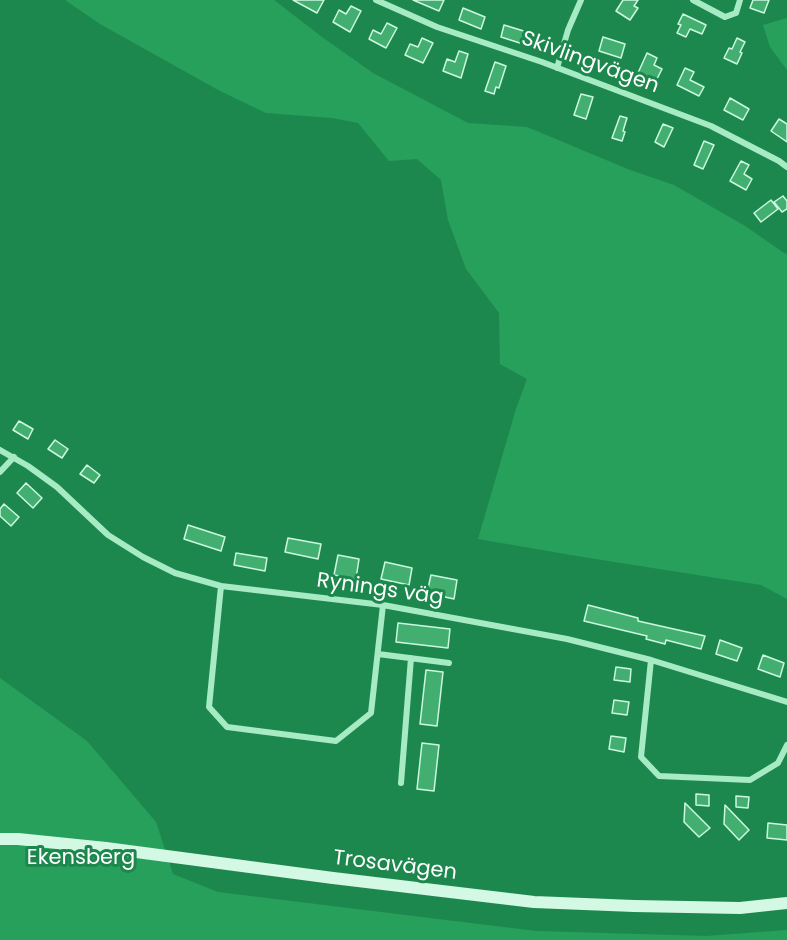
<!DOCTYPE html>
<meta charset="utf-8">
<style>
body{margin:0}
canvas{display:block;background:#1d884d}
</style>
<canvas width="787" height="940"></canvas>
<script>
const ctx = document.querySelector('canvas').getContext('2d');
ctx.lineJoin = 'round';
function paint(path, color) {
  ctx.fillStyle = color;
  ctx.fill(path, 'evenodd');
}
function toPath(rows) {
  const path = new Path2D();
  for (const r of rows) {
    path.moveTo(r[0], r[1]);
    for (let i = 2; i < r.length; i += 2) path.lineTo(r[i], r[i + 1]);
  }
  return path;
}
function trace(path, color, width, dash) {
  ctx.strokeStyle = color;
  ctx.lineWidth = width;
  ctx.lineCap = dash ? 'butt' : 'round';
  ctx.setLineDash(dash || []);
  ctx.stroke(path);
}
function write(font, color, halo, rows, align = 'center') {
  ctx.font = font + ' Poppins,sans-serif';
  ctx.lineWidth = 6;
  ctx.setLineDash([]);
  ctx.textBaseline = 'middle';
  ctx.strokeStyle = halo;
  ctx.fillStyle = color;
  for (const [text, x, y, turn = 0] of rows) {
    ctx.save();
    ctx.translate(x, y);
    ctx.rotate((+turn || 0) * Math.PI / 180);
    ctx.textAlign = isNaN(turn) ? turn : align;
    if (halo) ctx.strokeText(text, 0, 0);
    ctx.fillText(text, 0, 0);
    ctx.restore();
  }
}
paint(toPath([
 [65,0,274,0,322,37,373,73,468,123,527,127,630,170,674,185,745,226,784,253,787,254,787,599,761,585,583,557,478,539,516,409,527,379,500,364,499,313,466,269,448,220,441,180,417,159,389,161,358,123,332,118,266,113,220,91,100,24],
 [787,18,787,70,770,47,763,25],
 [0,678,87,741,156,822,173,874,218,892,536,931,707,936,787,930,787,940,0,940]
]), '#27a05b');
const building = toPath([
 [293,0,324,0,317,13,293,0],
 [413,0,444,0,439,11,413,0],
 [623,0,638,0,634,6,638,8,630,20,616,11,623,0],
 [753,0,769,0,764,13,750,8,753,0],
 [351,6,361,11,350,32,333,22,339,10,346,14,351,6],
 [463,8,485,17,481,29,459,20,463,8],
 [683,14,706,25,702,34,690,29,686,37,677,33,681,25,678,24,683,14],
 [387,23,397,28,386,48,369,39,373,30,381,34,387,23],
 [504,25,527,32,523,44,501,37,504,25],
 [603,37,625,44,621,58,599,51,603,37],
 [422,38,433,43,423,63,405,55,410,44,418,47,422,38],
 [737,38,745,42,740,52,742,53,737,64,724,58,729,48,732,49,737,38],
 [459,51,468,54,461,78,443,71,447,59,455,62,459,51],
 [647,53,657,58,654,65,662,69,656,81,638,73,647,53],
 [495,62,506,66,499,88,496,87,494,94,485,91,495,62],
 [685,68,694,72,690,80,704,87,699,96,677,85,685,68],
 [581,94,593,97,586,119,574,115,581,94],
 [730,98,749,109,743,120,724,110,730,98],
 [620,116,627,118,623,131,625,132,622,141,612,138,620,116],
 [779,119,787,124,787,142,771,131,779,119],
 [663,124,673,128,664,147,655,142,663,124],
 [704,141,714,145,703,169,694,165,704,141],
 [741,161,749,165,744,174,752,179,746,190,730,181,741,161],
 [783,196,787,201,787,209,782,212,774,202,783,196],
 [771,200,778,209,761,222,754,213,771,200],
 [19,421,33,429,28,439,13,430,19,421],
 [55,440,68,449,62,458,48,449,55,440],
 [87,465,100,475,94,483,80,474,87,465],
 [26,483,42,498,33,508,17,493,26,483],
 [4,504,19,517,11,526,0,516,0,509,4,504],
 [188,525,225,537,221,551,184,539,188,525],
 [288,538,321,544,318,559,285,552,288,538],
 [236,553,267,558,265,571,234,565,236,553],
 [338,555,359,559,356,579,334,575,338,555],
 [385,562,412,568,409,585,381,579,385,562],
 [431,575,457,580,454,599,427,593,431,575],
 [588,605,638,618,638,621,705,636,701,649,666,640,665,644,646,639,647,636,584,621,588,605],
 [398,623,450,629,448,648,396,642,398,623],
 [720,640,742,648,737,661,716,654,720,640],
 [763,655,784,663,780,677,758,669,763,655],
 [616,667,631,669,630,682,614,680,616,667],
 [426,670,443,672,437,726,420,724,426,670],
 [614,700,629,702,627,715,612,713,614,700],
 [611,736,626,738,624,752,609,749,611,736],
 [422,743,439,745,434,791,417,789,422,743],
 [696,794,709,795,709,806,696,805,696,794],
 [736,796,749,797,748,808,736,807,736,796],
 [685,803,710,828,699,837,684,822,685,803],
 [725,805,749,830,739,840,724,824,725,805],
 [768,823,787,825,787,840,767,838,768,823]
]);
paint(building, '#42af71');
trace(building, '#ccf8df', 1.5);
trace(toPath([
 [376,0,437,27,542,62,711,126,779,161,787,167],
 [693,0,725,17,736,13,740,0],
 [557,68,568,30,581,0],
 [0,450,28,466,57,487,108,535,143,557,175,573,221,586,383,605,567,639,651,660,787,702],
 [0,472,14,457],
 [221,586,209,707,227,727,336,741,371,713,383,605],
 [378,654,449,663],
 [651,660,641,757,659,776,750,780,778,763,787,745],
 [401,783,411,658]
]), '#a7ebc4', 6);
trace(toPath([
 [0,839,18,839,106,848,333,878,534,902,634,906,740,908,787,903]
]), '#d3f8e4', 12);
write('21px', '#fff', '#1d884d', [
 ["Skivlingvägen",590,63,20],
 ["Rynings väg",380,590,8],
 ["Trosavägen",395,866,7]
]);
write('21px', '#fff', '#1d884d', [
 ["Ekensberg",81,859]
]);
</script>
